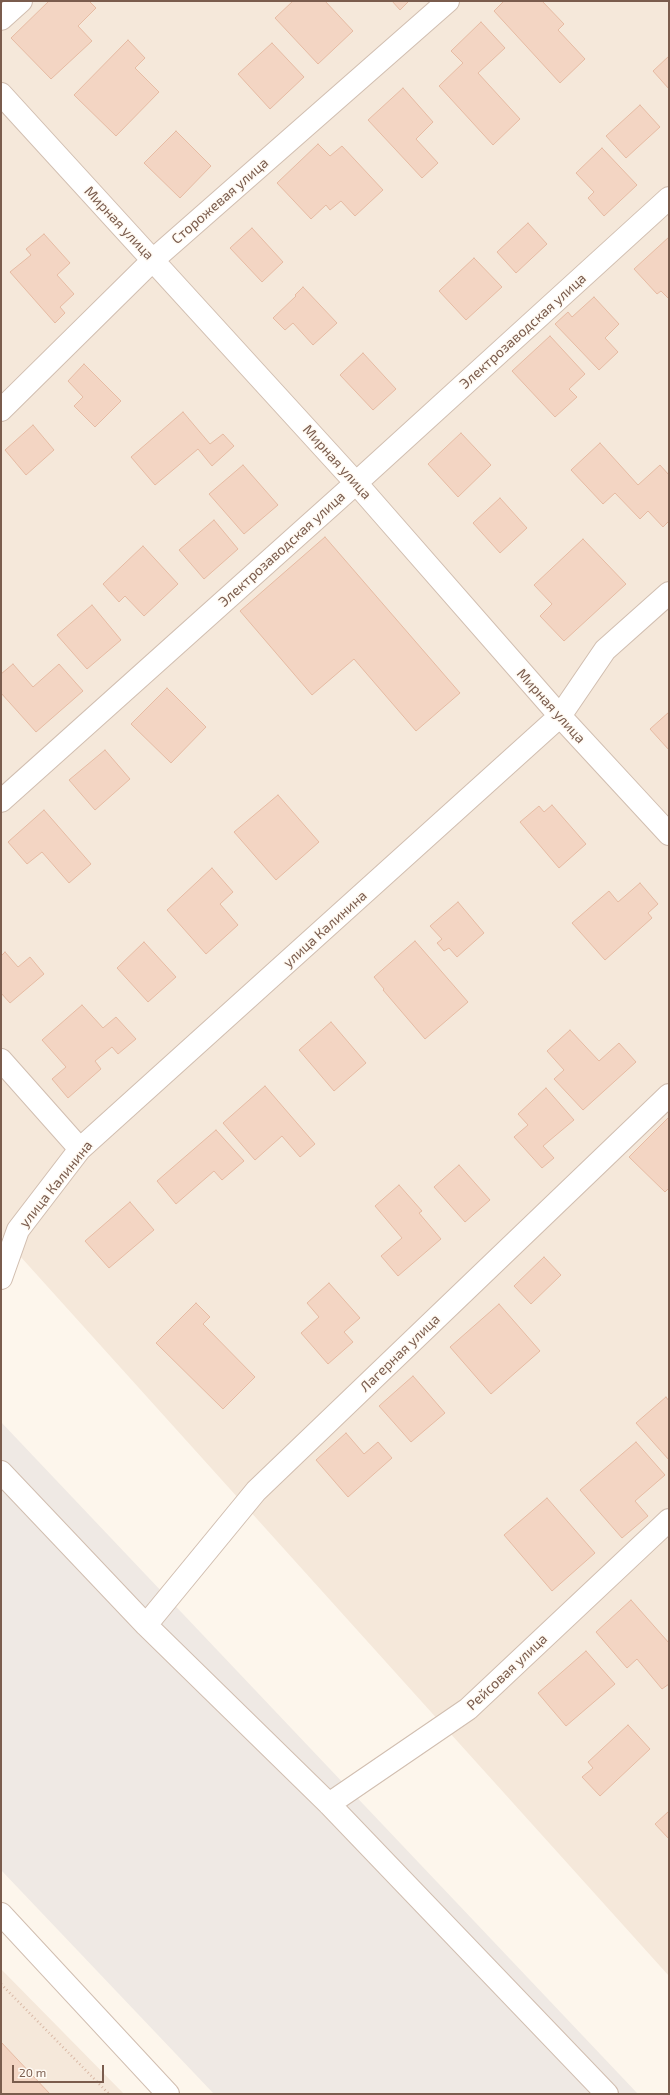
<!DOCTYPE html>
<meta charset="utf-8">
<style>
body{margin:0}
#map{position:relative;width:670px;height:2095px;overflow:hidden;background:#fdf6ec;font-family:"Exo 2",sans-serif}
canvas{display:block}
.frame{position:absolute;inset:0;border:2px solid #7a5c4d;pointer-events:none}
.scale{position:absolute;left:12px;top:2065px;width:92px;height:18px;box-sizing:border-box;border:2px solid #7a5c4d;border-top:0;padding-left:5px;font-size:12px;line-height:14px;white-space:nowrap;color:#7a5c4d;-webkit-text-stroke:3px #fffaf3;paint-order:stroke}
</style>
<div id="map">
<canvas width="670" height="2095"></canvas>
<div class="frame"></div>
<div class="scale">20 m</div>
</div>
<script>
const ctx = document.querySelector('canvas').getContext('2d');
ctx.lineJoin = 'round';
function paint(path, color) {
  ctx.fillStyle = color;
  ctx.fill(path, 'evenodd');
}
function toPath(rows) {
  const path = new Path2D();
  for (const r of rows) {
    path.moveTo(r[0], r[1]);
    for (let i = 2; i < r.length; i += 2) path.lineTo(r[i], r[i + 1]);
  }
  return path;
}
function trace(path, color, width, dash) {
  ctx.strokeStyle = color;
  ctx.lineWidth = width;
  ctx.lineCap = dash ? 'butt' : 'round';
  ctx.setLineDash(dash || []);
  ctx.stroke(path);
}
function write(font, color, halo, rows, align = 'center') {
  ctx.font = font + ' "Exo 2",sans-serif';
  ctx.lineWidth = 3;
  ctx.setLineDash([]);
  ctx.textBaseline = 'middle';
  ctx.strokeStyle = halo;
  ctx.fillStyle = color;
  for (const [text, x, y, turn = 0] of rows) {
    ctx.save();
    ctx.translate(x, y);
    ctx.rotate((+turn || 0) * Math.PI / 180);
    ctx.textAlign = isNaN(turn) ? turn : align;
    if (halo) ctx.strokeText(text, 0, 0);
    ctx.fillText(text, 0, 0);
    ctx.restore();
  }
}
paint(toPath([
 [1,1,669,1,669,1976,1,1235],
 [1,1969,124,2094,1,2094]
]), '#f5e8da');
paint(toPath([
 [1,1422,638,2094,214,2094,1,1870]
]), '#efe9e4');
const building = toPath([
 [49,1,89,1,96,8,78,26,92,41,51,79,11,38,49,1],
 [293,1,325,1,353,31,318,64,275,18,293,1],
 [392,1,409,1,400,10,392,1],
 [504,1,542,1,564,24,558,30,585,59,560,83,494,11,504,1],
 [481,22,505,48,478,73,520,119,493,145,439,86,463,63,451,51,481,22],
 [128,40,145,58,135,68,159,92,116,136,74,95,128,40],
 [272,43,304,77,270,109,238,74,272,43],
 [669,56,669,89,653,71,669,56],
 [403,88,433,122,416,139,438,163,422,178,368,120,403,88],
 [640,105,660,127,626,158,606,136,640,105],
 [176,131,211,166,180,198,144,163,176,131],
 [318,144,330,156,342,146,383,190,355,216,341,201,330,210,326,205,311,219,277,183,318,144],
 [602,148,637,185,604,216,588,198,594,192,576,173,602,148],
 [528,223,547,244,516,273,497,252,528,223],
 [252,228,283,262,262,282,230,248,252,228],
 [44,234,70,263,57,275,74,294,60,307,65,313,55,323,10,272,31,255,26,249,44,234],
 [669,237,669,299,661,291,657,294,634,269,669,237],
 [474,258,502,287,466,320,439,291,474,258],
 [303,287,337,323,313,345,293,323,285,330,273,318,296,296,295,295,303,287],
 [594,297,619,324,605,338,618,352,599,370,555,324,568,312,572,317,594,297],
 [550,336,585,374,569,389,577,397,555,417,512,371,550,336],
 [363,353,396,389,373,410,340,375,363,353],
 [84,364,121,401,95,427,74,406,83,397,68,381,84,364],
 [183,412,210,444,223,434,234,446,212,466,198,449,155,485,131,457,183,412],
 [33,425,54,450,26,475,5,450,33,425],
 [461,433,491,465,458,497,428,464,461,433],
 [600,443,638,485,660,465,669,475,669,521,663,527,648,511,640,519,615,493,603,504,571,470,600,443],
 [243,465,278,505,244,534,209,494,243,465],
 [500,498,527,528,500,553,473,523,500,498],
 [214,520,238,549,204,579,179,550,214,520],
 [325,537,460,693,416,731,354,659,312,695,240,611,325,537],
 [583,539,626,584,564,641,540,616,552,604,534,585,583,539],
 [143,546,178,584,144,616,125,596,119,602,103,584,143,546],
 [92,605,121,640,87,669,57,635,92,605],
 [13,664,33,687,59,664,83,691,36,732,1,693,1,674,13,664],
 [167,688,206,727,171,763,131,724,167,688],
 [669,712,669,750,650,729,669,712],
 [105,750,130,779,95,810,69,780,105,750],
 [278,795,319,842,276,880,234,832,278,795],
 [552,805,586,844,559,868,520,822,539,806,544,812,552,805],
 [44,810,91,864,69,883,42,852,27,864,8,842,44,810],
 [212,868,233,892,220,904,238,925,206,954,167,910,212,868],
 [640,883,658,904,648,913,652,918,605,960,572,923,609,891,618,902,640,883],
 [458,902,484,933,457,957,449,948,444,951,437,943,442,939,430,926,458,902],
 [415,941,468,1002,425,1039,383,990,384,989,374,977,415,941],
 [144,942,176,977,148,1002,117,968,144,942],
 [5,952,18,967,30,957,44,974,10,1003,1,993,1,956,5,952],
 [82,1005,103,1028,116,1017,136,1039,118,1054,112,1047,95,1061,101,1069,68,1098,52,1079,66,1067,42,1040,82,1005],
 [331,1022,366,1063,334,1091,299,1050,331,1022],
 [570,1030,599,1061,619,1043,636,1062,583,1110,554,1079,564,1070,547,1051,570,1030],
 [265,1086,315,1144,300,1157,282,1136,255,1160,223,1123,265,1086],
 [546,1088,574,1120,543,1146,554,1158,542,1168,514,1137,528,1125,518,1114,546,1088],
 [669,1117,669,1188,665,1192,629,1157,669,1117],
 [216,1130,244,1161,222,1180,214,1171,176,1204,157,1181,216,1130],
 [459,1165,490,1200,465,1222,434,1187,459,1165],
 [399,1185,422,1211,419,1213,441,1239,398,1276,381,1256,402,1238,375,1206,399,1185],
 [130,1202,154,1230,109,1268,85,1241,130,1202],
 [544,1257,561,1275,531,1304,514,1286,544,1257],
 [329,1283,360,1318,344,1332,353,1342,328,1364,301,1333,319,1317,307,1303,329,1283],
 [196,1303,210,1317,203,1324,255,1377,223,1409,156,1343,196,1303],
 [499,1304,540,1351,491,1394,450,1347,499,1304],
 [413,1376,445,1413,411,1442,379,1406,413,1376],
 [666,1397,669,1401,669,1460,636,1423,666,1397],
 [346,1433,364,1454,378,1442,392,1458,348,1497,316,1460,346,1433],
 [636,1442,665,1475,635,1501,648,1516,622,1538,580,1490,636,1442],
 [547,1498,595,1553,552,1591,504,1535,547,1498],
 [631,1600,669,1643,669,1684,662,1689,637,1659,627,1668,596,1632,631,1600],
 [586,1651,615,1684,566,1726,538,1693,586,1651],
 [628,1725,650,1749,600,1796,582,1777,593,1768,588,1762,628,1725],
 [669,1811,669,1839,655,1824,669,1811],
 [1,2042,50,2094,2,2094,1,2092,1,2042]
]);
paint(building, '#f3d5c3');
trace(building, '#e6bba3', 1);
const minor = toPath([
 [1,19,21,1],
 [1,94,356,483,560,716,669,834],
 [1,410,153,260,448,1],
 [1,801,356,483,669,198],
 [1,1060,80,1149],
 [1,1278,18,1230,80,1149,560,716,605,650,669,593],
 [1,1472,146,1625,329,1804,607,2094],
 [146,1625,256,1491,669,1095],
 [329,1804,468,1709,669,1520],
 [1,1914,168,2094]
]);
trace(minor, '#d1beb0', 24);
trace(toPath([
 [1,1984,109,2094]
]), '#d9b8a5', 2.5, [1, 3]);
trace(minor, '#fff', 22);
write('14px', '#7a5c4d', '#fffaf3', [
 ["Сторожевая улица",220,201,-41],
 ["Мирная улица",119,223,47],
 ["Электрозаводская улица",523,331,-42],
 ["Мирная улица",337,462,48],
 ["Электрозаводская улица",282,549,-42],
 ["Мирная улица",551,706,48],
 ["улица Калинина",325,929,-42],
 ["улица Калинина",56,1184,-51],
 ["Лагерная улица",400,1353,-44],
 ["Рейсовая улица",507,1672,-43]
]);
</script>
